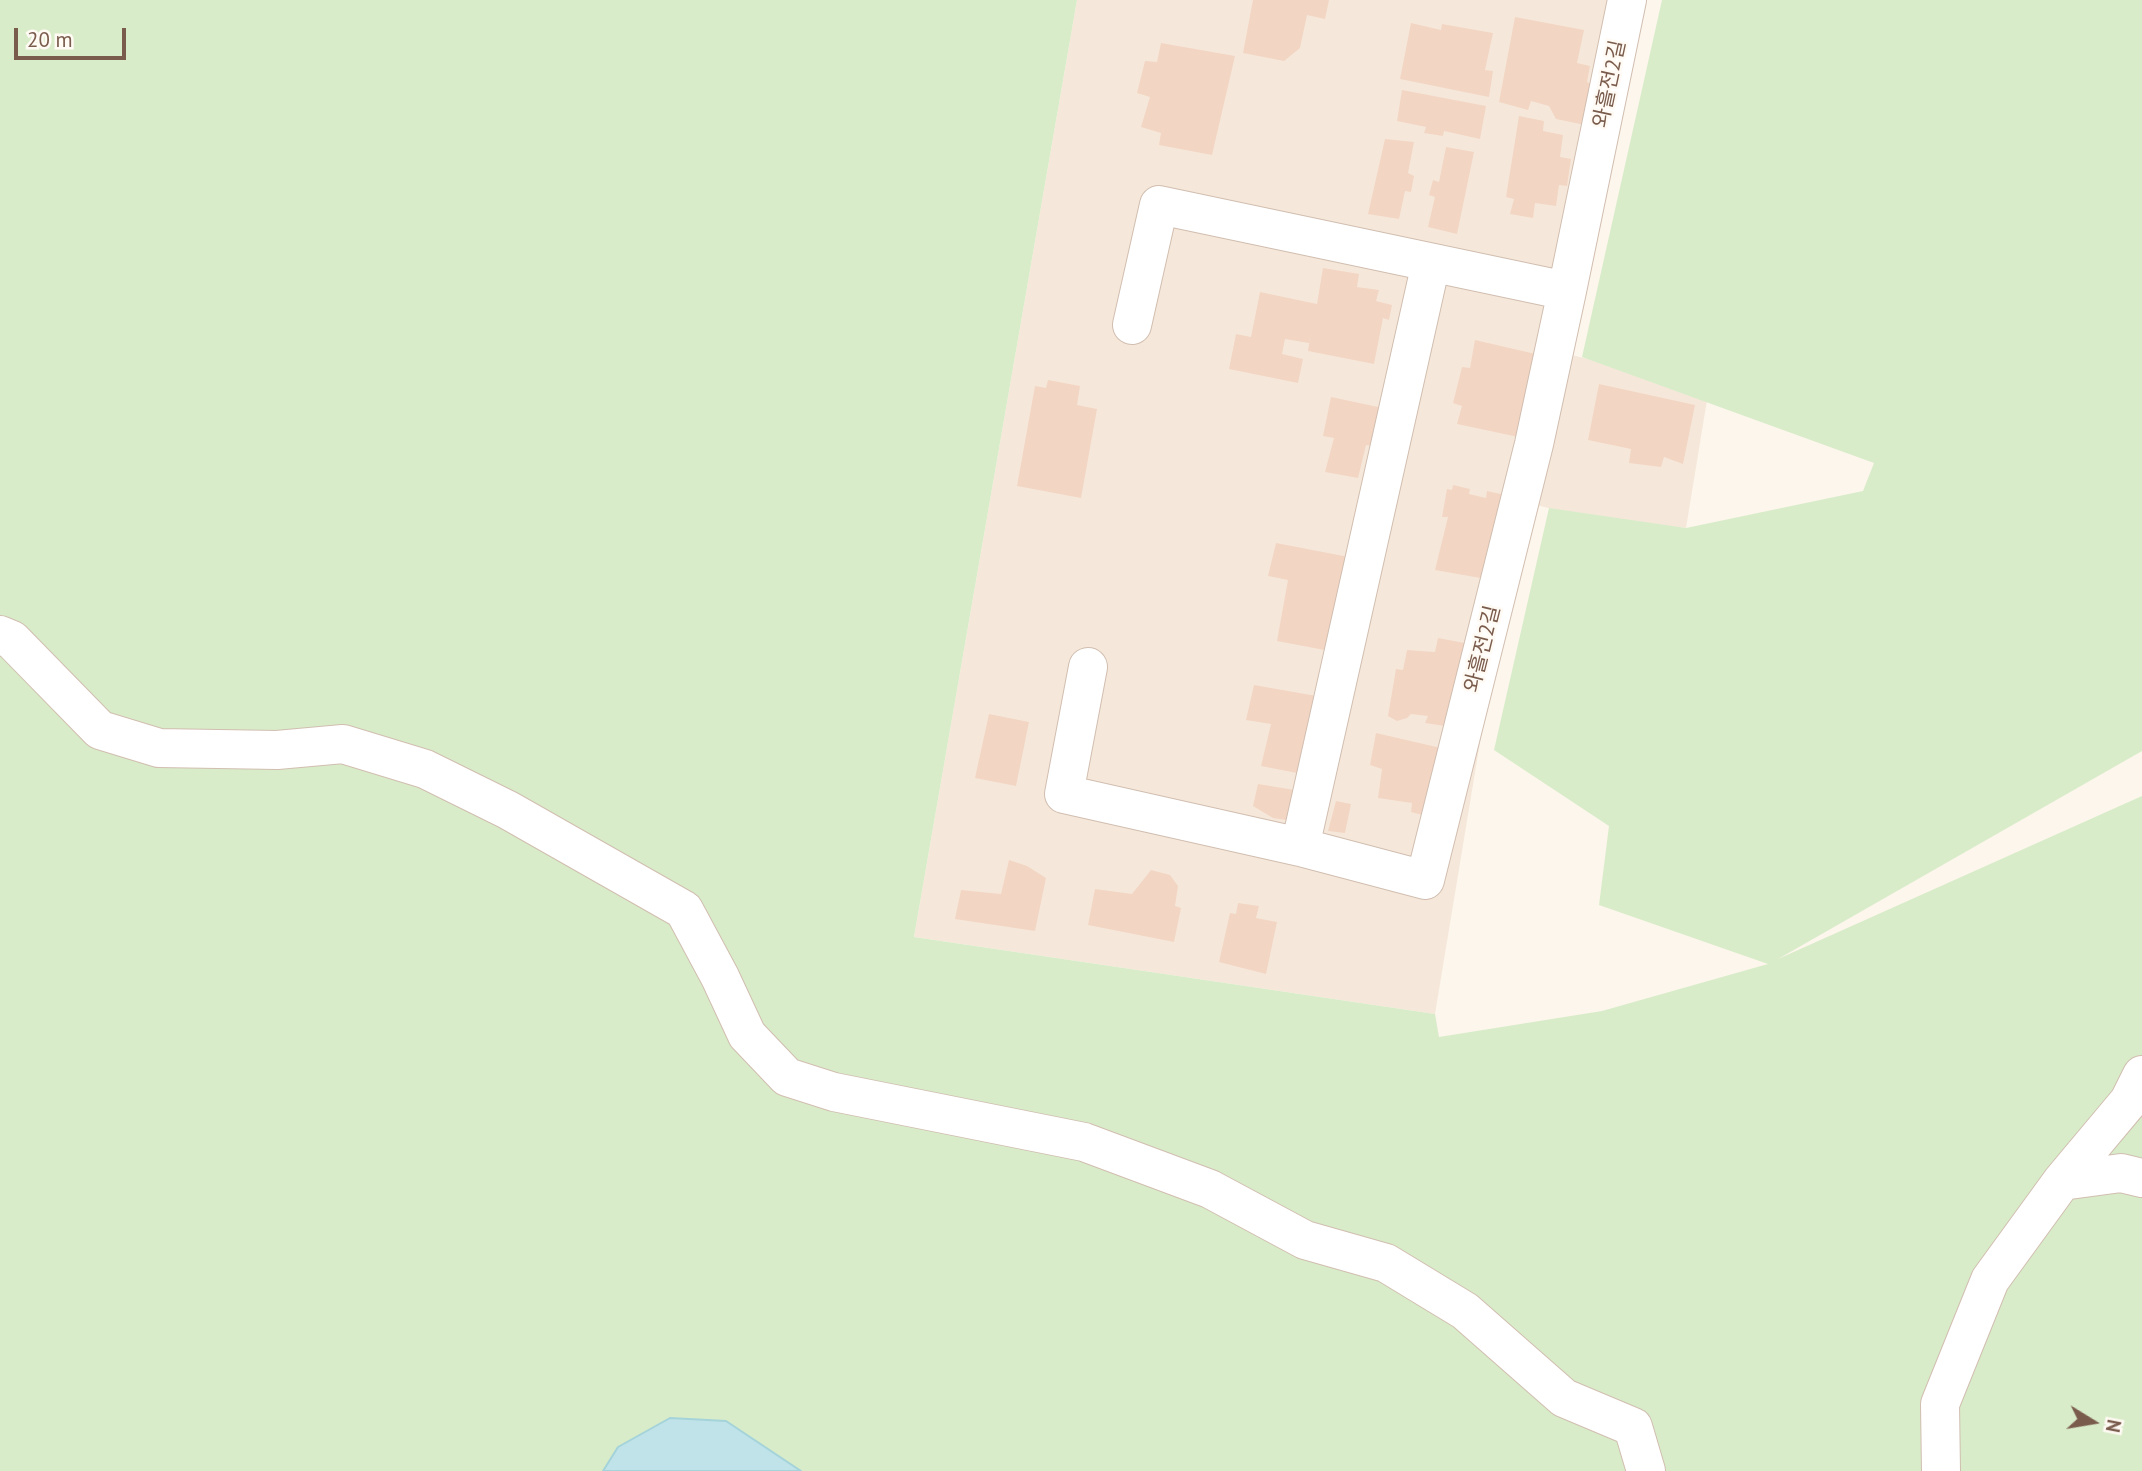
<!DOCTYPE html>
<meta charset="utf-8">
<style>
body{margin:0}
#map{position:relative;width:2142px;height:1471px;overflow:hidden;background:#fdf6ec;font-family:"PT Sans",sans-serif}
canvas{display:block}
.north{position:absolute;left:2058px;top:1387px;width:70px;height:70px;-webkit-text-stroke:5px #fffaf3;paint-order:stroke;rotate:101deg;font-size:19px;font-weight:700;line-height:28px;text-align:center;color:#7a5c4d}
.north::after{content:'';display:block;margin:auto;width:24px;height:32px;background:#7a5c4d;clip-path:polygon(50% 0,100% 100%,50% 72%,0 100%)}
.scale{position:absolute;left:14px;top:28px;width:112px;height:32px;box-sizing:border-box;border:4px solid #7a5c4d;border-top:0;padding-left:9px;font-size:21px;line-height:24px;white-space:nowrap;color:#7a5c4d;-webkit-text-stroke:5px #fffaf3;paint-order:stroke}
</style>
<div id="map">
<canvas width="2142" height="1471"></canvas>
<div class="north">N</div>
<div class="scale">20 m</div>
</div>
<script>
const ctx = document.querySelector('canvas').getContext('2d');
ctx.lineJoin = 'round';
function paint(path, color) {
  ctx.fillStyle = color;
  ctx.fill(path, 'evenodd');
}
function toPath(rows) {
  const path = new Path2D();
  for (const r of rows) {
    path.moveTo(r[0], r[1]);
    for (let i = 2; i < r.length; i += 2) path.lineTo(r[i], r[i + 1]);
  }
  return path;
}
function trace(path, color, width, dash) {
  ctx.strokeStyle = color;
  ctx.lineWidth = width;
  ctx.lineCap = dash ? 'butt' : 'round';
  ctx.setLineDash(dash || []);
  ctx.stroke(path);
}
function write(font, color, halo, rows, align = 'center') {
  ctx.font = font + ' "PT Sans","Noto Sans KR",sans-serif';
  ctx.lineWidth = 5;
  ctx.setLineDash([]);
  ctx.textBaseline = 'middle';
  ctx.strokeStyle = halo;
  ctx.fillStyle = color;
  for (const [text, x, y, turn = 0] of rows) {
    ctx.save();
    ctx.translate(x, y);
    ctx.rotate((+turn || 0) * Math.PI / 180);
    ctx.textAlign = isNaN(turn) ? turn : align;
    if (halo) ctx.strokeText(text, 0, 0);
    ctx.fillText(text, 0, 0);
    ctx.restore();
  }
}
paint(toPath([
 [1077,0,1628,0,1555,351,1709,388,1686,528,1585,517,1520,501,1435,1014,914,937]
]), '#f5e8da');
paint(toPath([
 [0,0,1077,0,914,937,1435,1014,1439,1037,1602,1011,1768,964,1599,905,1609,826,1494,750,1549,508,1686,528,1863,491,1874,463,1582,357,1662,0,2142,0,2142,751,1778,959,2142,796,2142,1471,0,1471]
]), '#d8ecc9');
const water = toPath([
 [670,1418,726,1421,801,1471,603,1471,618,1447,670,1418]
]);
paint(water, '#bfe3e8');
trace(water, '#a5d3da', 2);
paint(toPath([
 [1253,0,1329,0,1325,19,1307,15,1300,48,1284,61,1243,53],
 [1515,17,1584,30,1577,63,1590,66,1587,82,1598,87,1590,126,1556,119,1549,106,1531,101,1528,110,1499,102],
 [1411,23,1441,30,1442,24,1493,33,1485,70,1493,71,1489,97,1400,79],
 [1161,43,1235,56,1212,155,1159,145,1161,133,1141,127,1150,97,1137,93,1145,61,1157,62],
 [1402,90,1486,106,1480,139,1444,131,1443,136,1424,133,1426,127,1397,121],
 [1519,116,1544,121,1543,131,1563,135,1560,157,1571,159,1567,186,1559,185,1556,206,1535,203,1533,218,1510,214,1514,199,1506,197],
 [1385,139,1414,142,1408,173,1414,176,1411,192,1405,191,1399,219,1368,214],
 [1446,147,1474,152,1457,234,1428,227,1435,197,1429,195,1433,180,1439,182],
 [1323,268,1359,274,1357,287,1379,290,1376,301,1392,305,1389,320,1383,318,1374,364,1308,351,1311,331,1309,343,1285,339,1282,354,1303,359,1298,383,1229,369,1236,334,1251,337,1260,292,1317,304],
 [1475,340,1540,355,1523,438,1457,424,1462,406,1453,403,1462,367,1470,368],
 [1048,380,1080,386,1077,405,1097,409,1081,498,1017,486,1035,386,1046,388],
 [1599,384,1695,405,1683,464,1664,457,1661,467,1629,463,1631,449,1588,440],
 [1331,397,1383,408,1375,446,1366,445,1358,478,1325,472,1334,438,1323,436],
 [1453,485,1470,489,1469,494,1486,498,1487,491,1510,496,1492,580,1435,570,1448,517,1442,517,1447,489,1452,490],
 [1276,543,1354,558,1335,652,1277,641,1288,580,1268,576],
 [1438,638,1475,645,1458,728,1425,723,1428,716,1411,714,1407,718,1397,721,1388,716,1396,669,1403,670,1407,650,1435,652],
 [1254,685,1328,698,1312,776,1261,766,1271,724,1246,720],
 [989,714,1029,722,1016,786,975,778],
 [1376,733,1454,751,1437,819,1411,812,1412,803,1378,798,1382,769,1370,765],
 [1258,784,1307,792,1300,822,1273,818,1253,806],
 [1336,801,1351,804,1345,833,1328,831],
 [1009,860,1027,866,1046,878,1035,931,955,919,961,890,1001,894],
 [1151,870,1170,875,1178,886,1175,906,1181,908,1174,942,1088,925,1095,889,1132,894],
 [1238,903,1259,906,1256,918,1277,922,1266,974,1219,962,1230,913,1236,914]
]), '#f3d5c3');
const minor = toPath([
 [1132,325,1159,205,1567,291,1627,0],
 [0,635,12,640,100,730,159,748,277,750,343,744,425,769,508,810,684,910,720,977,747,1035,787,1077,834,1092,1084,1142,1210,1189,1305,1240,1386,1263,1465,1311,1564,1398,1633,1427,1646,1471],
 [1088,667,1064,794,1300,847,1425,880,1534,444,1567,291],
 [1300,847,1431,263],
 [2062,1181,2121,1173,2142,1178],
 [1941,1471,1940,1404,1990,1280,2062,1181,2129,1101,2142,1075]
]);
trace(minor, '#d1beb0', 40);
trace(minor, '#fff', 38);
write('21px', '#7a5c4d', '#fffaf3', [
 ["와흘전2길",1610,84,-78],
 ["와흘전2길",1483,649,-76]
]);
</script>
